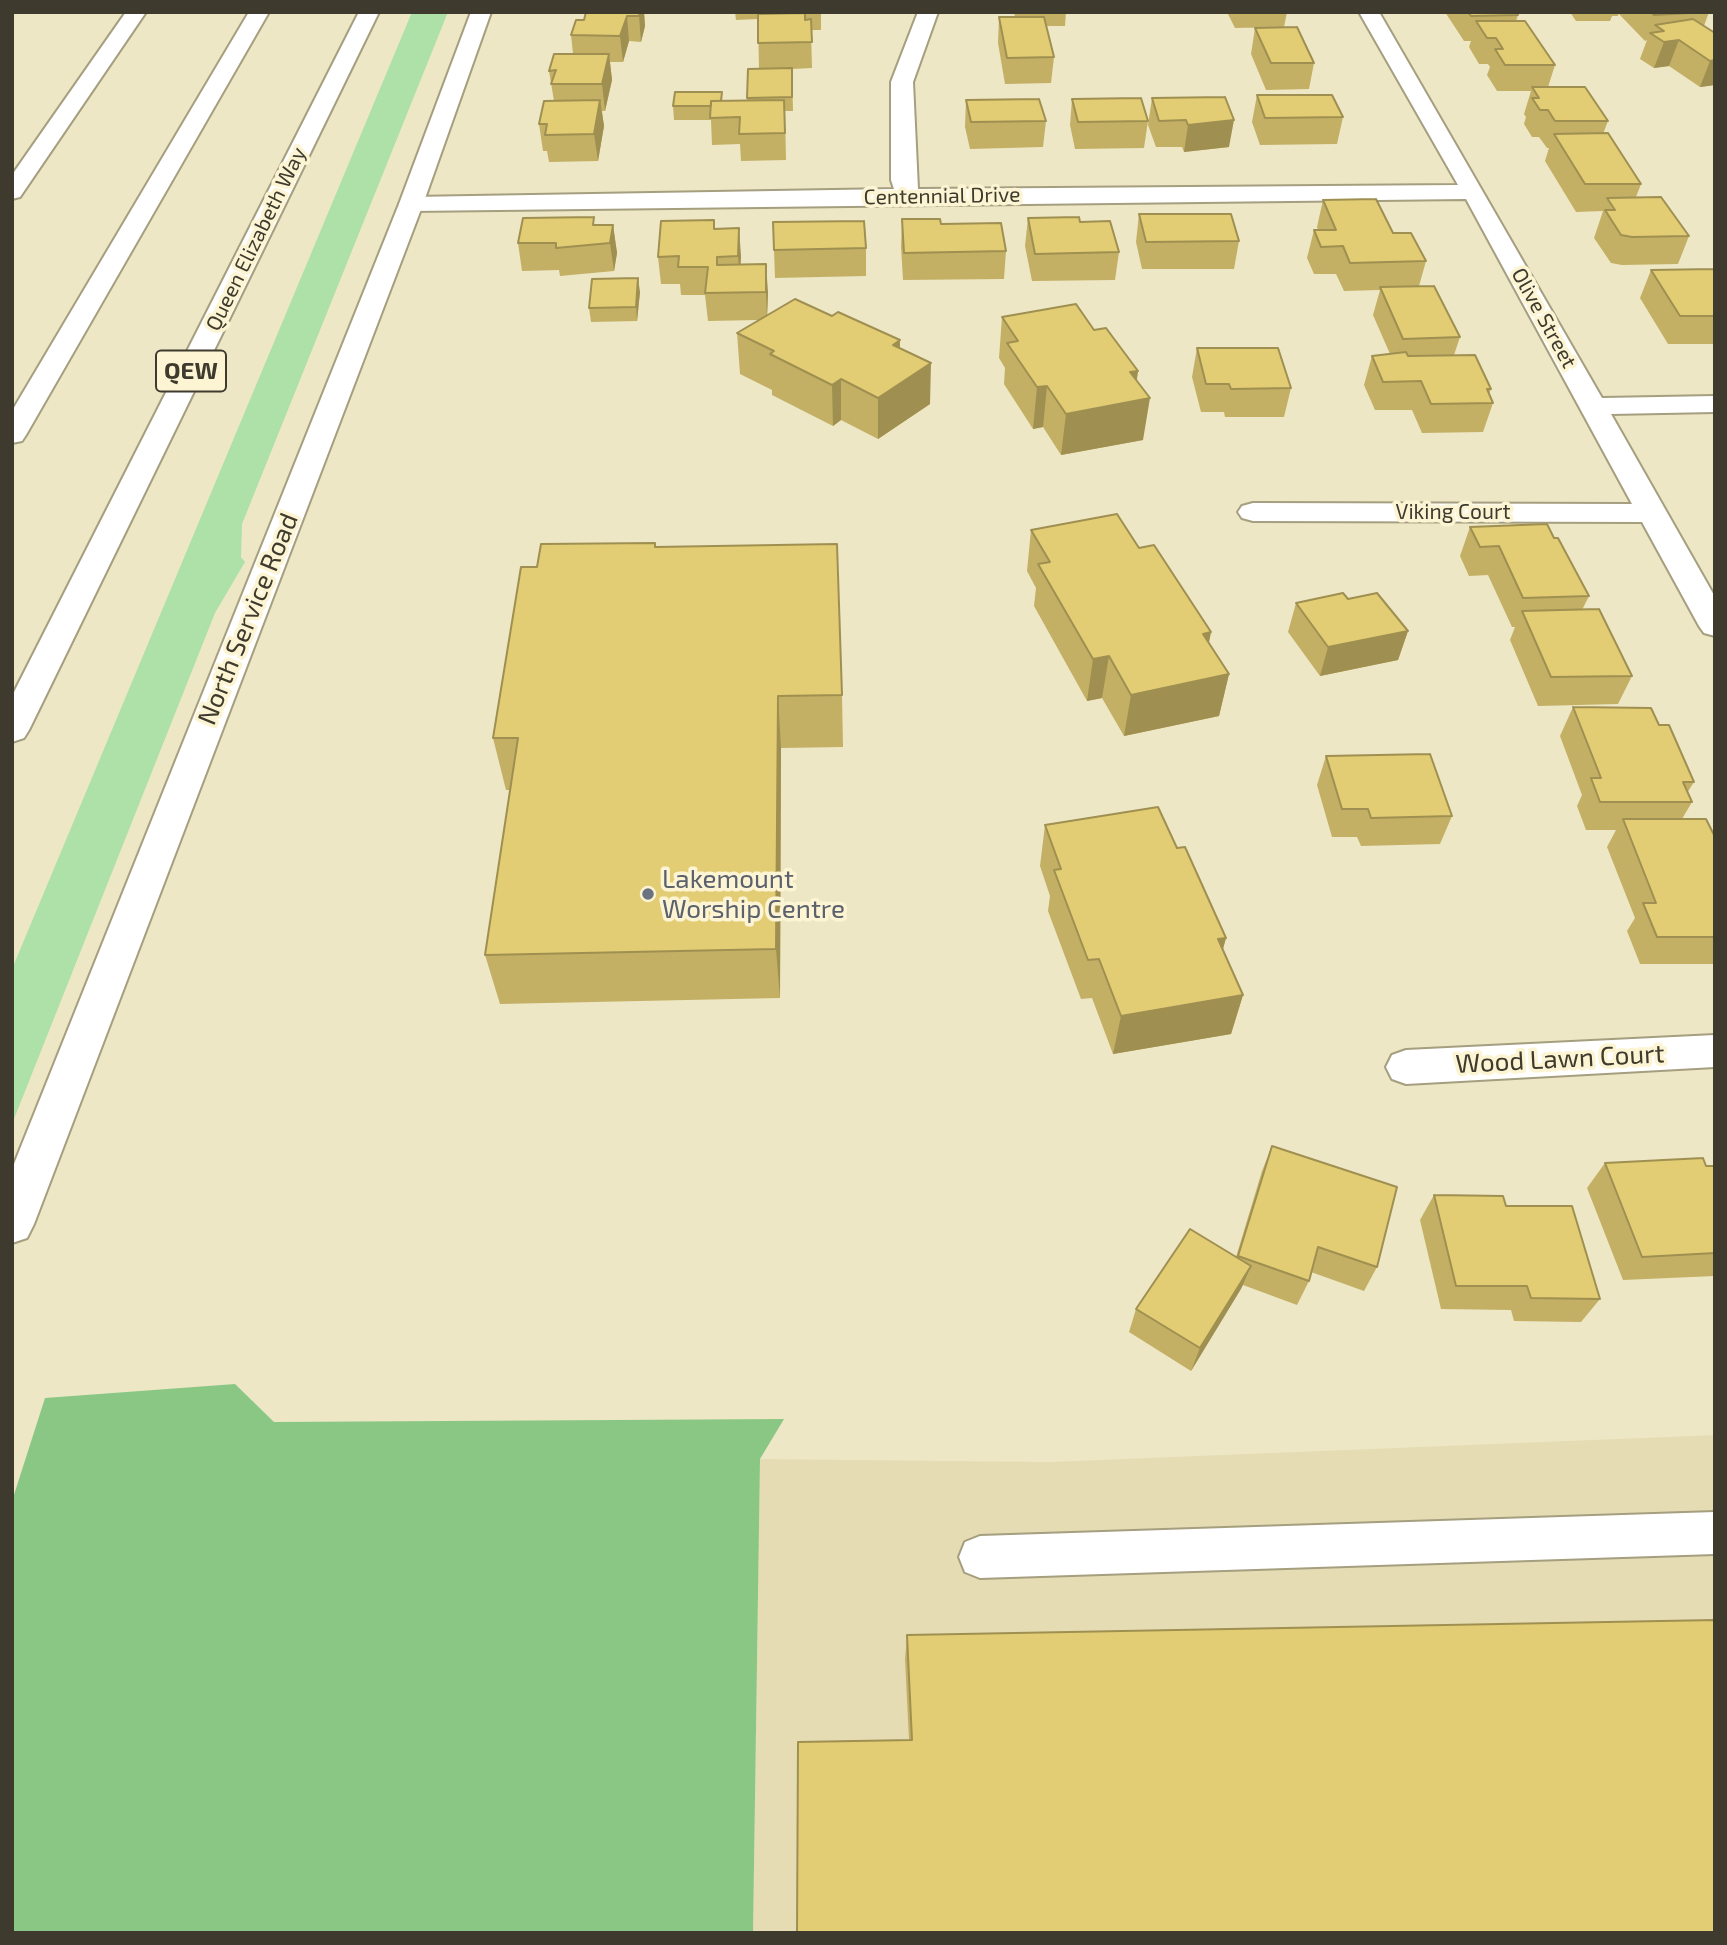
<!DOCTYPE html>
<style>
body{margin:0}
#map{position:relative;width:1727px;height:1945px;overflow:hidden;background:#eee7c6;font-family:"Exo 2",sans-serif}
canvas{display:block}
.frame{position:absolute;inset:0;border:14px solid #3e3b2e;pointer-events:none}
</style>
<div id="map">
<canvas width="1727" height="1945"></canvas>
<div class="frame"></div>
</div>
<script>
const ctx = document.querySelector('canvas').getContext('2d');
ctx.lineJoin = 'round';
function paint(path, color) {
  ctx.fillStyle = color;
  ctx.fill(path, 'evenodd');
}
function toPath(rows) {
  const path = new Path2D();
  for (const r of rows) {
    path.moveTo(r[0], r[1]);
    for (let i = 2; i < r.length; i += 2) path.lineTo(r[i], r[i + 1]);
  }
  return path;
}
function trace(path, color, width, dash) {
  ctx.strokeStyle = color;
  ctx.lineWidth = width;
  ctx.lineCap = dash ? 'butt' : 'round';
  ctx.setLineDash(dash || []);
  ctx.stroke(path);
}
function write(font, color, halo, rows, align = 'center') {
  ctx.font = font + ' "Exo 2",sans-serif';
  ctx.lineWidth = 7;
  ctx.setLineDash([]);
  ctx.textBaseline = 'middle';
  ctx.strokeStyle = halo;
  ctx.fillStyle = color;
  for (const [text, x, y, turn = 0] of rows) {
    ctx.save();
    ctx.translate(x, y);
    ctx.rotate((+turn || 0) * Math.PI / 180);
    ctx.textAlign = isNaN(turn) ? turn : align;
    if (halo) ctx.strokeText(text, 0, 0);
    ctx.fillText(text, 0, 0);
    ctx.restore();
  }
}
paint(toPath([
 [1715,1435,1715,1933,753,1933,760,1459,1050,1462]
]), '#e5dcb4');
paint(toPath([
 [412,12,448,12,242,524,241,557,245,562,215,613,12,1124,12,969]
]), '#ade1a7');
paint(toPath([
 [235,1384,274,1422,784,1419,760,1459,753,1933,12,1933,12,1501,45,1398]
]), '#8ac784');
const lane = toPath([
 [1715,1512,1715,1554,980,1578,965,1572,959,1557,965,1542,980,1536,1715,1512]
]);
const street = toPath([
 [918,12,938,12,913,82,918,189,1458,185,1359,12,1379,12,1602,398,1715,396,1715,412,1611,414,1715,597,1715,636,1704,633,1699,626,1642,522,1253,521,1242,518,1238,512,1242,506,1253,503,1632,504,1466,199,411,211,403,209,399,204,403,199,411,197,894,189,891,180,891,82,918,12],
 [1715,1035,1715,1067,1406,1084,1392,1079,1386,1067,1392,1055,1406,1050,1715,1035]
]);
const secondary = toPath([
 [126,12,146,12,20,197,12,199,12,175,126,12],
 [471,12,491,12,423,204,34,1224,27,1238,12,1243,12,1169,399,204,471,12]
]);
const highway = toPath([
 [249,12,269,12,26,435,22,441,12,443,12,411,249,12],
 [359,12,379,12,29,730,24,738,12,742,12,696,359,12]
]);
trace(lane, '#a59e7f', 4);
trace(street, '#a59e7f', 4);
trace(secondary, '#a59e7f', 4);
trace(highway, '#a59e7f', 4);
paint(lane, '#fff');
paint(street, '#fff');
paint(secondary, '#fff');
paint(highway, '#fff');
paint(toPath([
 [586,12,644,12,645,26,641,42,629,41,623,62,610,62,612,80,605,111,602,111,604,126,598,161,549,162,547,151,543,151,539,124,554,101,549,71,573,54,571,35,584,20],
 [735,12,821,12,821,30,811,30,812,68,792,69,793,111,785,111,786,160,741,161,740,144,712,145,711,120,674,120,673,106,722,101,747,100,748,69,759,69,758,19,736,20],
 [1014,12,1066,12,1065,26,1046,26,1054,57,1051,83,1005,84,998,43,999,17,1015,17],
 [1227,12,1287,12,1284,27,1235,28],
 [1445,12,1516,12,1518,15,1516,21,1555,65,1548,87,1608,121,1603,134,1641,184,1636,197,1689,236,1678,264,1622,265,1611,263,1594,238,1603,211,1576,212,1545,161,1549,148,1547,148,1539,137,1532,137,1524,124,1526,117,1524,114,1531,91,1497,91,1487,75,1490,67,1488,64,1479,64,1469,47,1471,41,1464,41],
 [1570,12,1619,12,1618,16,1612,16,1610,21,1576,21],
 [1620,12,1709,12,1704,26,1715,33,1715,85,1700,87,1669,66,1654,68,1640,59,1647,40,1645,41,1619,14],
 [1255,28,1314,63,1309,89,1266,90,1251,54],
 [1257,95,1343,117,1337,144,1260,145,1252,122],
 [1152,98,1229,147,1184,152,1182,147,1156,147,1148,125],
 [1072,99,1148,121,1144,148,1075,149,1070,125],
 [966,100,1046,121,1043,147,970,149,965,127],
 [1323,200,1393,233,1426,261,1419,286,1460,337,1454,355,1491,389,1489,394,1493,403,1483,432,1422,433,1412,410,1375,410,1364,385,1372,356,1390,354,1373,315,1380,290,1344,291,1336,274,1314,274,1307,258,1314,230,1318,230,1317,227],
 [1139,214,1239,241,1234,269,1142,269,1136,242],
 [1028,218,1080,222,1119,252,1115,280,1032,281,1025,246],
 [902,219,941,224,1006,251,1004,279,903,280,901,247],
 [595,225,613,225,617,253,614,271,560,276,559,270,522,271,518,243],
 [739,228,740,264,768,292,767,315,832,316,900,340,900,349,930,404,878,439,841,420,833,426,772,395,772,390,740,374,737,333,758,320,708,321,705,295,681,295,680,284,661,284,658,257,714,229],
 [866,248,866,276,775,278,774,250],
 [1651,270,1715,270,1715,344,1668,344,1640,298],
 [640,292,637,321,591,322,589,308],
 [1002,317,1094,330,1138,371,1137,380,1143,440,1061,455,1043,427,1033,429,1004,384,1005,368,999,358],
 [1197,348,1291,388,1284,417,1225,417,1224,412,1201,412,1192,377],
 [1470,527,1554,538,1589,596,1582,610,1632,676,1618,704,1538,706,1510,640,1515,627,1512,627,1488,575,1469,576,1460,556],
 [1031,530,1139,548,1211,632,1209,643,1229,674,1219,716,1124,736,1102,698,1087,701,1034,606,1036,588,1027,571],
 [655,547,842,695,843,747,781,748,780,998,500,1004,485,955,510,790,506,790,493,738,537,567],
 [1348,599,1408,631,1398,660,1320,676,1288,632,1296,603],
 [1573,707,1659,725,1694,782,1687,793,1692,802,1682,819,1715,837,1715,964,1640,964,1627,931,1635,918,1607,847,1616,830,1586,830,1577,806,1582,795,1560,736],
 [1326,756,1452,816,1440,844,1361,846,1357,837,1332,837,1317,785],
 [1045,825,1177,848,1226,938,1223,949,1243,995,1231,1034,1113,1054,1092,998,1081,999,1048,911,1050,896,1040,866],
 [1272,1146,1377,1267,1364,1291,1311,1272,1309,1281,1297,1305,1243,1285,1191,1371,1129,1332,1136,1309,1236,1257,1262,1171],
 [1605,1163,1715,1166,1715,1276,1623,1280,1587,1188],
 [1434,1195,1506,1206,1600,1299,1581,1322,1514,1321,1511,1310,1441,1309,1420,1220],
 [1715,1620,909,1740,905,1659,907,1635]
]), '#c3b064');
paint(toPath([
 [640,12,644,12,645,26,641,42,639,16],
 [627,16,629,41,623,62,620,36],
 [1679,40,1669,66,1654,68,1664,42],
 [609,54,612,80,605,111,602,84],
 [1715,60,1715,85,1700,87,1710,61],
 [600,100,604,126,598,161,594,134],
 [1234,120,1229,147,1184,152,1188,125],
 [613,225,617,253,614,271,610,243],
 [739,228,741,256,740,284,738,256],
 [766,264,768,292,767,320,766,292],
 [638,278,640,292,637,321,636,307],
 [900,340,899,381,893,345],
 [931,363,930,404,878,439,878,398],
 [1138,371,1133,401,1150,398,1143,440,1061,455,1066,414,1130,372],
 [841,379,841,420,833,426,832,385],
 [1047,386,1043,427,1033,429,1037,387],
 [1408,631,1398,660,1320,676,1328,647],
 [1211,632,1202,674,1203,634],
 [1109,656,1102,698,1087,701,1093,659],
 [1229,674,1219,716,1124,736,1131,695],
 [778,696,781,748,780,998,776,949],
 [1226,938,1215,977,1218,939],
 [1243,995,1231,1034,1113,1054,1121,1016],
 [1251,1266,1241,1289,1191,1371,1200,1348]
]), '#9f9051');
const building = toPath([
 [586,12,640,12,639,16,627,16,620,36,571,35,576,20,584,20,586,12],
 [1468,12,1516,12,1518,15,1471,16,1468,12],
 [1651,12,1709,12,1654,15,1651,12],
 [805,13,805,20,811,19,812,42,758,43,758,14,805,13],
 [999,17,1044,17,1054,57,1007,58,999,17],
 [1693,19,1715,33,1715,60,1710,61,1679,40,1664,42,1650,33,1664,31,1655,25,1693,19],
 [1476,21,1525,21,1555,65,1505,65,1495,49,1503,49,1496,38,1487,38,1476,21],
 [1297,27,1314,63,1271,63,1255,28,1297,27],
 [554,54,609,54,602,84,551,84,556,70,549,71,554,54],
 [792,68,792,97,747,98,748,69,792,68],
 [1532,87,1585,87,1608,121,1555,121,1548,110,1540,110,1532,98,1539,98,1532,87],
 [675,92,722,92,721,101,711,101,711,106,673,106,675,92],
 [1257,95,1332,95,1343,117,1265,118,1257,95],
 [1225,97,1234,120,1188,125,1186,120,1159,121,1152,98,1225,97],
 [1141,98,1148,121,1078,122,1072,99,1141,98],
 [1039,99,1046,121,971,122,966,100,1039,99],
 [600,100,594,134,545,135,547,124,539,124,544,101,600,100],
 [784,100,785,133,739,134,740,117,710,118,711,101,784,100],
 [1608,133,1641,184,1585,184,1554,134,1608,133],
 [1661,197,1689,236,1632,237,1621,235,1605,210,1615,210,1607,198,1661,197],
 [1376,199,1393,233,1411,233,1426,261,1350,263,1343,246,1321,247,1314,230,1336,230,1323,200,1376,199],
 [1139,214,1231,214,1239,241,1146,242,1139,214],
 [594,217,593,225,613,225,610,243,556,248,556,243,518,243,523,218,594,217],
 [1079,217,1080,222,1110,221,1119,252,1035,254,1028,218,1079,217],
 [902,219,940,219,941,224,1001,223,1006,251,904,253,902,219],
 [714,220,714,229,739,228,738,256,717,257,717,265,766,264,766,292,705,293,708,267,678,267,679,256,658,257,661,221,714,220],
 [864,221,866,248,774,250,773,222,864,221],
 [1714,269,1715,316,1680,316,1651,270,1714,269],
 [638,278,636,307,589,308,592,279,638,278],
 [1434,286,1460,337,1403,339,1380,287,1434,286],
 [795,299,832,316,838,312,900,340,893,345,931,363,878,398,841,379,832,385,770,354,774,351,737,333,795,299],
 [1076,304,1094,330,1106,328,1138,371,1130,372,1150,398,1066,414,1047,386,1037,387,1007,343,1018,341,1002,317,1076,304],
 [1197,348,1278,348,1291,388,1231,389,1229,384,1206,384,1197,348],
 [1406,352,1408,356,1475,355,1491,389,1487,389,1493,403,1431,404,1421,381,1383,382,1372,356,1406,352],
 [1117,514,1139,548,1154,545,1211,632,1203,634,1229,674,1131,695,1109,656,1093,659,1038,564,1050,562,1031,530,1117,514],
 [1547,524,1554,538,1558,538,1589,596,1523,598,1499,546,1480,547,1470,527,1547,524],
 [655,543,655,547,837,544,842,695,778,696,776,949,485,955,518,738,493,738,521,567,537,567,541,544,655,543],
 [1343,593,1348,599,1377,593,1408,631,1328,647,1296,603,1343,593],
 [1599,609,1632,676,1551,677,1522,611,1599,609],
 [1573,707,1651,708,1659,725,1669,725,1694,782,1683,782,1692,802,1600,802,1591,778,1601,778,1573,707],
 [1430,754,1452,816,1371,818,1368,809,1342,809,1326,756,1430,754],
 [1158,807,1177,848,1185,847,1226,938,1218,939,1243,995,1121,1016,1099,959,1088,960,1054,870,1061,869,1045,825,1158,807],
 [1623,819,1706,819,1715,837,1715,937,1657,937,1643,903,1656,903,1623,819],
 [1272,1146,1397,1187,1377,1267,1318,1247,1309,1281,1238,1256,1272,1146],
 [1703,1158,1706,1166,1715,1166,1715,1253,1642,1257,1605,1163,1703,1158],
 [1434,1195,1503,1196,1506,1206,1572,1206,1600,1299,1531,1298,1527,1286,1456,1286,1434,1195],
 [1190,1229,1251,1266,1200,1348,1136,1309,1190,1229],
 [1715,1620,1715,1933,797,1933,798,1742,912,1740,907,1635,1715,1620]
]);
paint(building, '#e3cd74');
trace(building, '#9f9051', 2);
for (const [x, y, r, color] of [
 [648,894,7,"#6b7280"]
]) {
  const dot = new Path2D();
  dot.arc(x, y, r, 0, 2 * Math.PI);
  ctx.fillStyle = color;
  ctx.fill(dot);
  trace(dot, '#fcf4d3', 2.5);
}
write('21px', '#3e3b2e', '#fcf4d3', [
 ["Centennial Drive",942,196,-1],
 ["Queen Elizabeth Way",256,239,-64],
 ["Olive Street",1544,318,61],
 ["Viking Court",1453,512]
]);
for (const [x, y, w] of [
 [191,371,70]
]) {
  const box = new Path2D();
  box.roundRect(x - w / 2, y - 20.5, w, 41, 5);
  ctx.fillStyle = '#fcf4d3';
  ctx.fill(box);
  trace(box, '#3e3b2e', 2);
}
write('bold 24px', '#3e3b2e', null, [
 ["QEW",191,371]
]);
write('26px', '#3e3b2e', '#fcf4d3', [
 ["North Service Road",248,619,-68],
 ["Wood Lawn Court",1560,1059,-3]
]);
write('26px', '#5b616d', '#fcf4d3', [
 ["Lakemount",662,879],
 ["Worship Centre",662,909]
], 'left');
</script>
